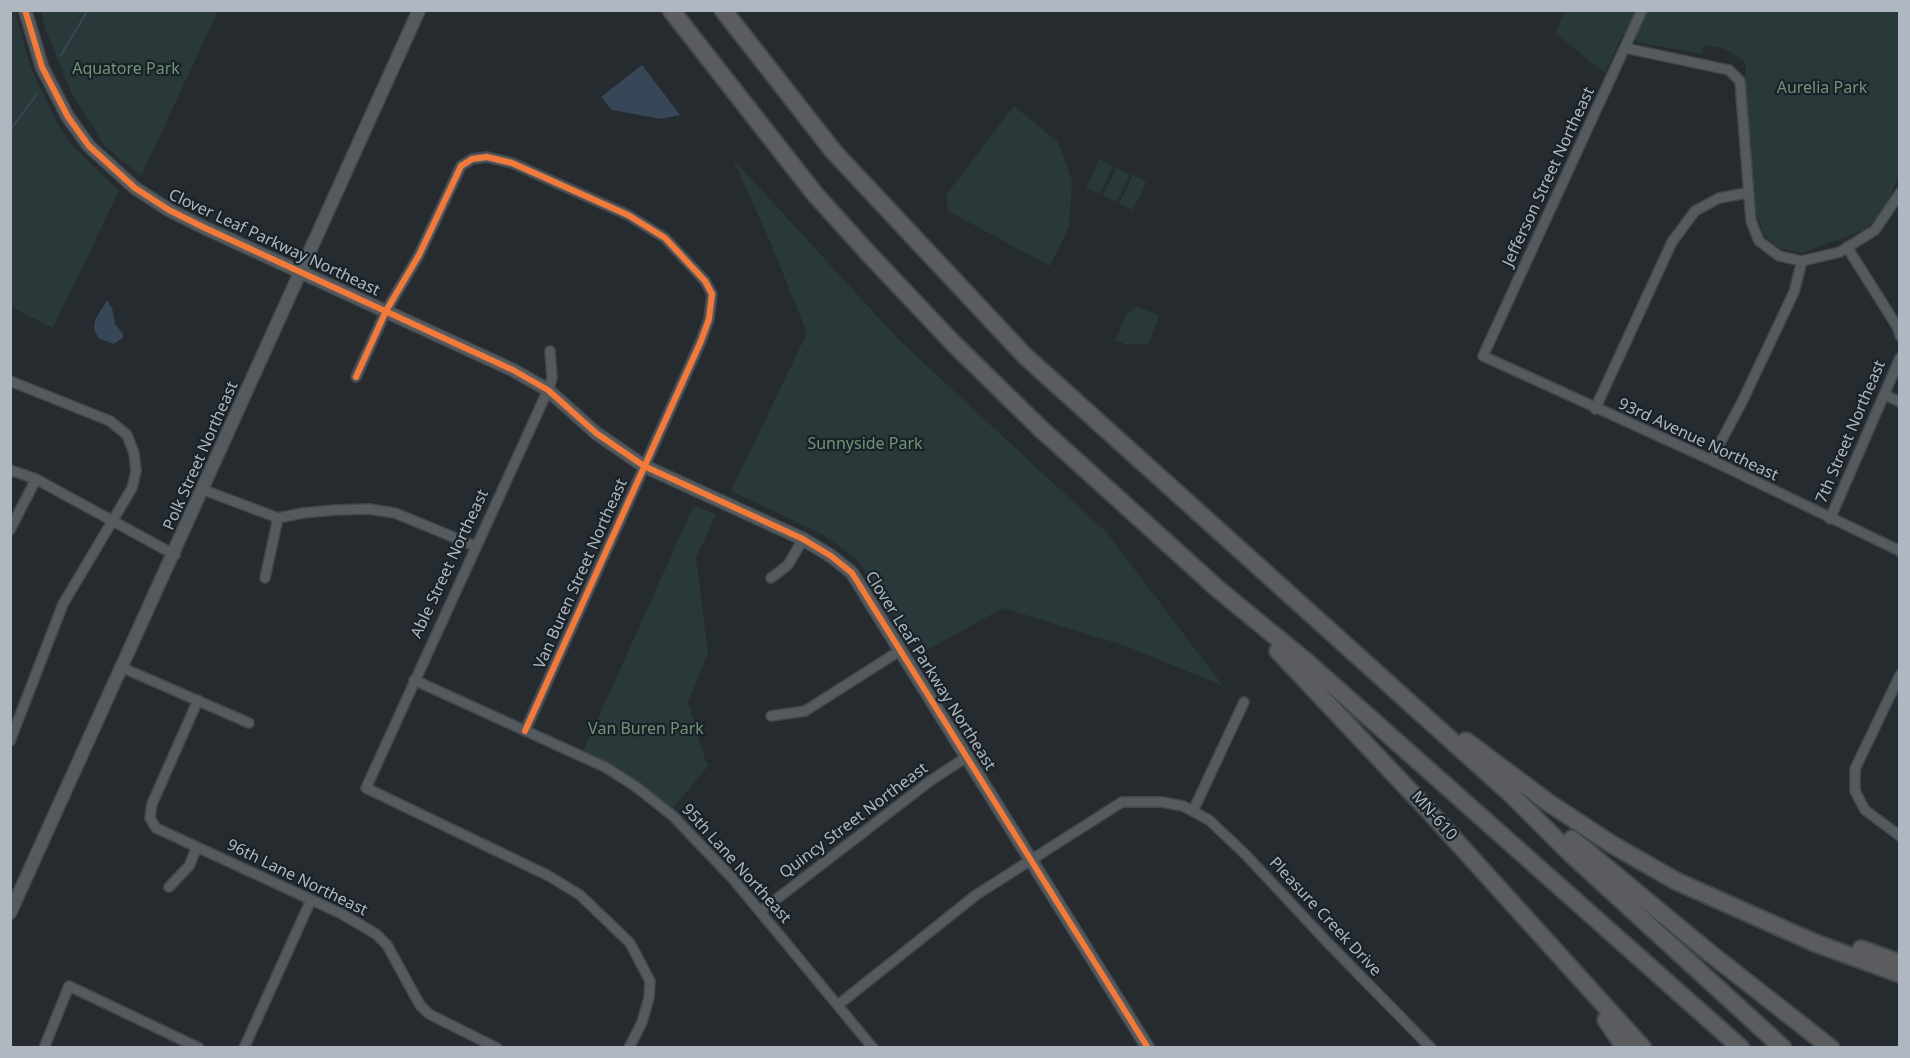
<!DOCTYPE html>
<style>
body{margin:0}
#map{position:relative;width:1910px;height:1058px;overflow:hidden;background:#262b30;font-family:"Noto Sans",sans-serif}
canvas{display:block}
.frame{position:absolute;inset:0;border:12px solid #afb8c1;pointer-events:none}
</style>
<div id="map">
<canvas width="1910" height="1058"></canvas>
<div class="frame"></div>
</div>
<script>
const ctx = document.querySelector('canvas').getContext('2d');
ctx.lineJoin = 'round';
function paint(path, color) {
  ctx.fillStyle = color;
  ctx.fill(path, 'evenodd');
}
function toPath(rows) {
  const path = new Path2D();
  for (const r of rows) {
    path.moveTo(r[0], r[1]);
    for (let i = 2; i < r.length; i += 2) path.lineTo(r[i], r[i + 1]);
  }
  return path;
}
function trace(path, color, width, dash) {
  ctx.strokeStyle = color;
  ctx.lineWidth = width;
  ctx.lineCap = dash ? 'butt' : 'round';
  ctx.setLineDash(dash || []);
  ctx.stroke(path);
}
function write(font, color, halo, rows, align = 'center') {
  ctx.font = font + ' "Noto Sans",sans-serif';
  ctx.lineWidth = 4.5;
  ctx.setLineDash([]);
  ctx.textBaseline = 'middle';
  ctx.strokeStyle = halo;
  ctx.fillStyle = color;
  for (const [text, x, y, turn = 0] of rows) {
    ctx.save();
    ctx.translate(x, y);
    ctx.rotate((+turn || 0) * Math.PI / 180);
    ctx.textAlign = isNaN(turn) ? turn : align;
    if (halo) ctx.strokeText(text, 0, 0);
    ctx.fillText(text, 0, 0);
    ctx.restore();
  }
}
paint(toPath([
 [10,11,15,11,31,68,56,121,70,143,119,191,53,328,11,307],
 [41,11,218,11,141,176,105,146,72,94,46,31],
 [1565,11,1899,11,1900,171,1888,202,1877,218,1862,231,1801,253,1779,248,1764,235,1757,216,1744,84,1746,67,1743,60,1725,49,1704,45,1702,54,1641,43,1623,34,1605,73,1555,33],
 [1014,106,1058,142,1072,180,1069,227,1050,266,948,211,946,195],
 [732,158,899,340,1108,534,1223,686,1126,646,1003,608,920,654,857,560,822,534,731,491,807,333,767,234],
 [1099,159,1113,166,1100,194,1086,188],
 [1116,168,1130,174,1117,202,1103,196],
 [1133,175,1146,182,1133,210,1119,204],
 [1138,306,1159,316,1148,344,1125,344,1115,340,1127,314],
 [694,505,716,514,696,558,708,654,688,702,705,760,709,765,672,809,623,773,583,752]
]), '#293939');
paint(toPath([
 [642,65,680,115,661,119,612,110,601,97],
 [107,300,112,308,115,324,123,334,123,338,114,344,98,338,94,328,95,320]
]), '#374757');
trace(toPath([
 [61,55,88,10],
 [10,130,37,94]
]), '#374757', 2);
const minor = toPath([
 [1642,10,1483,356,1711,460,1900,551],
 [1625,48,1729,70,1740,81,1751,221,1759,241,1779,256,1802,261,1840,252,1875,230,1900,193],
 [1847,247,1898,328,1900,336],
 [550,351,552,378,548,390,366,788,549,876,580,895,630,943,650,981,649,998,642,1022,629,1048],
 [356,377,386,311,419,255,461,166,472,159,487,157,512,163,628,215,665,238,705,281,712,294,709,319,701,341,525,731],
 [10,381,110,421,127,435,134,453,136,471,132,488,63,604,10,741],
 [1885,395,1900,402],
 [1595,409,1672,242,1695,211,1719,198,1747,193],
 [1711,460,1742,402,1794,292,1802,261],
 [10,470,36,479,175,555],
 [204,490,278,518,303,513,335,510,369,509,395,513,475,546],
 [1830,519,1900,358],
 [10,530,36,479],
 [265,578,278,518],
 [771,578,788,565,803,539],
 [123,668,249,723],
 [1900,675,1855,769,1855,791,1865,810,1900,836],
 [414,680,605,767,635,786,673,816,733,879,873,1048],
 [198,700,152,804,150,818,156,828,342,914,376,934,387,945,420,1005,429,1014,497,1048],
 [771,716,805,711,901,650],
 [1193,811,1244,702],
 [169,887,189,866,197,847],
 [761,911,930,781,968,756],
 [838,1005,976,895,1122,802,1162,802,1183,806,1209,820,1246,855,1329,944,1431,1048],
 [44,1048,69,986,199,1048],
 [244,1048,311,900]
]);
const tertiary = toPath([
 [25,10,42,67,68,117,89,146,135,188,169,210,205,228,513,370,548,390,596,433,644,466,803,539,831,556,852,573,1148,1048],
 [10,913,419,10]
]);
const motorway = toPath([
 [671,10,814,193,869,254,953,343,1040,428,1219,590,1308,663,1741,1048],
 [723,10,834,152,1025,356,1513,796,1570,853,1783,1048],
 [1278,651,1428,810,1643,1048],
 [1466,741,1549,803,1613,845,1676,881,1815,943,1900,974],
 [1572,839,1711,954,1831,1048],
 [1861,949,1900,963],
 [1606,1020,1625,1048]
]);
trace(minor, '#43474b', 12);
trace(tertiary, '#43474b', 15);
trace(motorway, '#42474b', 20);
trace(minor, '#555a5e', 9);
trace(tertiary, '#555a5e', 12);
trace(motorway, '#5a5c5f', 16);
trace(toPath([
 [25,10,42,67,68,117,89,146,135,188,169,210,205,228,513,370,548,390,596,433,644,466,803,539,831,556,852,573,1148,1048],
 [356,377,386,311,419,255,461,166,472,159,487,157,512,163,628,215,665,238,705,281,712,294,709,319,701,341,525,731]
]), '#f17a3a', 6);
write('16px', '#719575', '#1a2229', [
 ["Aquatore Park",126,69],
 ["Aurelia Park",1822,88],
 ["Sunnyside Park",865,444],
 ["Van Buren Park",646,729]
]);
write('16px', '#afb8c1', '#1a2229', [
 ["Jefferson Street Northeast",1549,177,-65],
 ["Clover Leaf Parkway Northeast",274,243,25],
 ["7th Street Northeast",1851,432,-67],
 ["93rd Avenue Northeast",1698,440,25],
 ["Polk Street Northeast",201,456,-66],
 ["Able Street Northeast",450,564,-65],
 ["Van Buren Street Northeast",581,574,-66],
 ["Clover Leaf Parkway Northeast",930,671,58],
 ["MN-610",1434,816,48],
 ["Quincy Street Northeast",854,821,-37],
 ["95th Lane Northeast",736,864,48],
 ["96th Lane Northeast",297,878,26],
 ["Pleasure Creek Drive",1325,917,47]
]);
</script>
